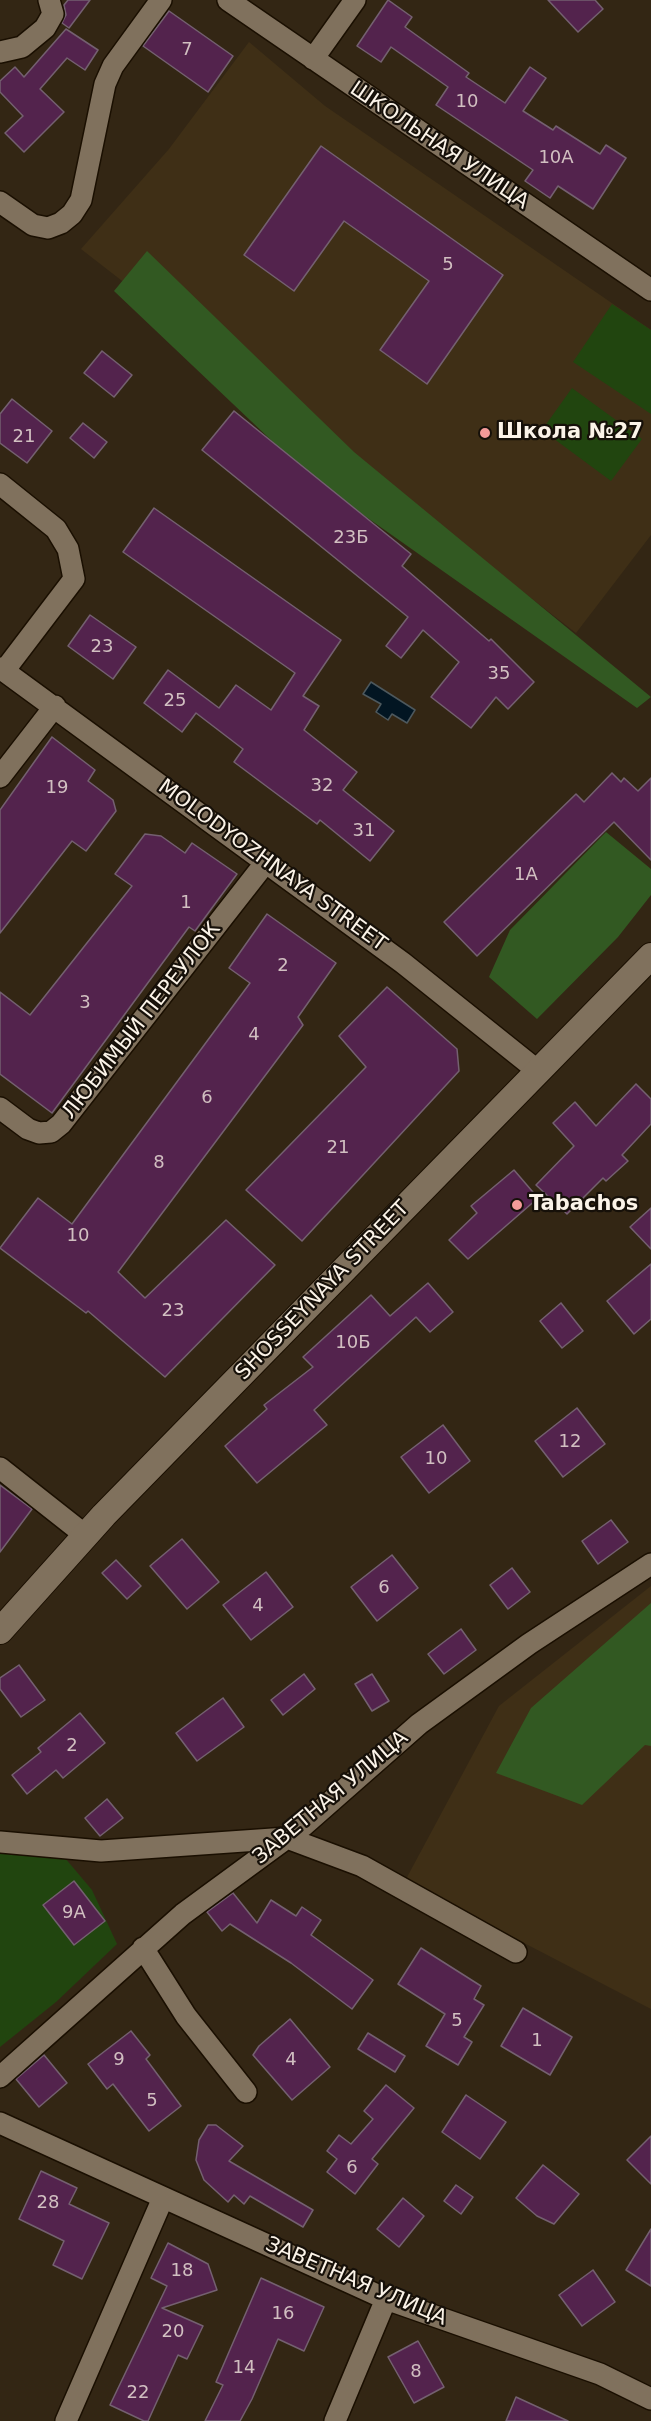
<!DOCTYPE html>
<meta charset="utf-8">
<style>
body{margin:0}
canvas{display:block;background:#332614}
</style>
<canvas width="651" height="2421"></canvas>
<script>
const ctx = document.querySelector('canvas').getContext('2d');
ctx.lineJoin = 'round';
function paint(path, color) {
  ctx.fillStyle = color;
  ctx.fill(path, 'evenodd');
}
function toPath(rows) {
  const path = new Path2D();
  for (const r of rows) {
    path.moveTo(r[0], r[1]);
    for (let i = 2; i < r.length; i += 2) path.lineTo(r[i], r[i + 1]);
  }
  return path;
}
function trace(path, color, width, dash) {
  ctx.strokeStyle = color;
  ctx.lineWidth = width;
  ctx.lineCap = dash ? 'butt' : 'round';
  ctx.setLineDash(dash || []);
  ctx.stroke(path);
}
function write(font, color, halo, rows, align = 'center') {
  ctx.font = font + ' "DejaVu Sans",sans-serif';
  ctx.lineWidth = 4.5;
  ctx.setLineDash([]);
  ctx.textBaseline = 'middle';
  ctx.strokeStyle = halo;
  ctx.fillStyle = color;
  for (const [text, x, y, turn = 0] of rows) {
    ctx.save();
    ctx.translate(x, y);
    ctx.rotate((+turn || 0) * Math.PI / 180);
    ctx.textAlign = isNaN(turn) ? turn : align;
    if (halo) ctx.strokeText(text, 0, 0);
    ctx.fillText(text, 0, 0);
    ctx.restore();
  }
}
paint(toPath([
 [249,42,325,106,651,330,651,535,576,633,81,249,169,149],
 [651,1586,651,2009,405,1881,499,1706]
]), '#3f2f16');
paint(toPath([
 [612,304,651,330,651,414,573,362],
 [572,388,642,439,611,481,542,430],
 [0,1852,65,1858,92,1890,117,1944,56,2002,0,2047]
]), '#21450f');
paint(toPath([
 [147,251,354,452,651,697,637,708,311,478,114,291],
 [606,832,651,869,651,895,618,937,537,1019,489,977,510,930],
 [651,1603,651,1746,645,1745,582,1805,496,1773,531,1708]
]), '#325922');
const water = toPath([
 [371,682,415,710,407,723,392,714,388,720,376,712,381,704,363,694,371,682]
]);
paint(water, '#021522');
trace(water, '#4d585d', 1.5);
const building = toPath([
 [68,0,90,0,69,28,62,23,66,15,64,5,68,0],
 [388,0,412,17,405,27,469,73,466,77,505,103,530,67,546,78,523,111,553,130,556,126,600,154,606,145,626,158,593,209,558,186,550,198,525,181,533,170,436,105,448,87,391,47,381,62,357,46,388,0],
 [548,0,595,0,603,9,578,32,548,0],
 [169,11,233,56,208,92,143,46,169,11],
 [66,29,98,50,85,70,67,58,40,89,64,112,24,152,5,133,23,116,0,92,0,81,15,67,24,77,66,29],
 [321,146,503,275,427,384,380,350,429,281,344,221,294,291,244,255,321,146],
 [102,351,132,375,114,397,84,373,102,351],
 [12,399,52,431,27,463,0,443,0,414,12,399],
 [234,411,411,554,402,566,489,641,491,639,534,682,508,709,496,697,471,728,431,697,459,662,423,630,401,658,386,646,408,617,202,450,234,411],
 [83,423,107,442,94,458,70,438,83,423],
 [154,508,341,640,303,696,319,706,304,730,357,772,343,790,394,831,370,861,320,820,317,824,234,762,243,749,196,713,182,732,144,703,168,670,219,708,236,685,271,710,295,673,123,552,154,508],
 [90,615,136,647,113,679,68,646,90,615],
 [52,737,95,770,88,781,113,800,116,811,86,851,72,841,0,933,0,810,52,737],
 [612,773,621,782,624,778,638,791,651,778,651,860,614,822,477,956,444,922,576,794,584,802,612,773],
 [145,834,161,836,185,853,192,843,237,874,195,931,189,927,52,1113,0,1074,0,992,30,1015,132,886,115,874,145,834],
 [267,914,336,963,298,1017,303,1025,118,1272,145,1298,226,1220,275,1265,165,1377,88,1311,86,1313,0,1248,38,1198,72,1224,250,983,229,968,267,914],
 [387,987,457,1049,459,1071,302,1241,246,1190,366,1067,339,1036,387,987],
 [636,1084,651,1099,651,1124,622,1155,628,1161,606,1181,603,1178,567,1214,536,1185,574,1146,553,1123,575,1102,596,1126,636,1084],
 [514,1170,538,1198,468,1259,449,1240,477,1213,471,1206,514,1170],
 [651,1208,651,1249,630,1227,651,1208],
 [651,1264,651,1319,634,1334,607,1301,651,1264],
 [428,1283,453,1312,430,1332,416,1317,314,1410,327,1425,257,1483,225,1446,267,1409,264,1405,313,1367,303,1357,371,1295,390,1316,428,1283],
 [561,1303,583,1331,562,1348,540,1321,561,1303],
 [577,1408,605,1444,563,1477,535,1441,577,1408],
 [443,1425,470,1461,429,1493,401,1457,443,1425],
 [0,1485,32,1509,0,1552,0,1485],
 [611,1520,628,1542,598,1564,582,1541,611,1520],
 [182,1539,219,1582,187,1609,150,1566,182,1539],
 [392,1555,418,1588,377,1621,351,1587,392,1555],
 [116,1560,141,1586,127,1599,102,1573,116,1560],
 [512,1568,530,1592,508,1609,490,1585,512,1568],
 [266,1572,293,1607,251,1640,223,1605,266,1572],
 [461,1629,476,1650,444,1674,428,1654,461,1629],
 [19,1665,45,1700,21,1717,0,1689,0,1678,19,1665],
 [304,1674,315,1689,283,1715,271,1700,304,1674],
 [372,1674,389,1701,372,1711,355,1684,372,1674],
 [223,1698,244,1727,197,1761,176,1733,223,1698],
 [80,1713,105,1743,63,1778,56,1770,27,1794,12,1775,41,1752,38,1748,80,1713],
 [107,1799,123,1818,100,1836,85,1818,107,1799],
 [74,1881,105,1921,74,1945,43,1905,74,1881],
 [233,1893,257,1923,271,1900,296,1916,302,1907,321,1920,311,1935,373,1980,352,2009,291,1963,230,1924,222,1931,207,1912,233,1893],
 [421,1948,481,1986,474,1999,484,2005,464,2037,472,2042,458,2065,426,2046,445,2014,398,1984,421,1948],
 [523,2008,572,2037,550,2075,501,2046,523,2008],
 [290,2019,330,2067,292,2100,253,2055,259,2046,290,2019],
 [131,2031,150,2055,146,2059,181,2106,149,2131,113,2084,107,2089,88,2064,131,2031],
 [368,2033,405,2056,395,2072,358,2049,368,2033],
 [44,2055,67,2083,39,2107,16,2079,44,2055],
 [386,2085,414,2108,372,2159,378,2164,355,2194,327,2172,337,2159,327,2151,339,2135,351,2144,373,2119,364,2111,386,2085],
 [466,2095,506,2122,480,2159,442,2132,466,2095],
 [208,2125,216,2125,243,2146,229,2161,313,2210,303,2227,250,2196,244,2204,234,2195,228,2202,204,2180,196,2160,199,2140,208,2125],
 [651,2136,651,2184,627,2160,651,2136],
 [543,2165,579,2194,554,2224,537,2216,516,2198,543,2165],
 [41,2171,77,2188,69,2204,109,2223,82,2279,53,2265,64,2241,19,2219,41,2171],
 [456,2185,473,2197,461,2214,444,2201,456,2185],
 [403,2198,424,2216,399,2247,377,2229,403,2198],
 [651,2229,651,2286,626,2270,651,2229],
 [168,2243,208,2264,217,2290,162,2308,203,2326,187,2359,178,2355,148,2421,144,2421,110,2405,167,2286,151,2278,168,2243],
 [593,2270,615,2302,582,2326,559,2295,593,2270],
 [261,2278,324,2307,304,2351,278,2339,252,2399,240,2421,205,2421,223,2385,216,2382,261,2278],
 [418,2341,444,2387,414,2403,388,2357,418,2341],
 [516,2397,568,2421,506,2421,516,2397]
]);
paint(building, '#53234d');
trace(building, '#746070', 1.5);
const minor = toPath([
 [228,0,651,290],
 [0,52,22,47,45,28,53,14,49,0],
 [313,59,355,0],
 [0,202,33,225,48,228,61,223,72,214,81,200,105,84,113,66,161,0],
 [0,484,56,529,68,549,74,579,4,671],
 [0,668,403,963,538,1071],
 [0,777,55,706],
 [0,1108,28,1129,39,1133,51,1132,61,1124,266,862],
 [0,1468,85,1535],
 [0,1842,101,1851,287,1838,362,1866,516,1952],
 [143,1948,186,2016,246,2092],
 [0,2077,183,1914,303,1826,419,1724,529,1644,651,1564],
 [0,2123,386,2299,600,2374,651,2399],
 [66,2421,163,2198],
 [335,2421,386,2299]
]);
const tertiary = toPath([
 [0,1631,104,1515,651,956]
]);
trace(minor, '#1a0f01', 24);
trace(tertiary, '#1a0f01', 28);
trace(minor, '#80715d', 21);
trace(tertiary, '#80715d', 26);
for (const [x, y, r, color] of [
 [485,433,6,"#f59b99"],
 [517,1205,6,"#f59b99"]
]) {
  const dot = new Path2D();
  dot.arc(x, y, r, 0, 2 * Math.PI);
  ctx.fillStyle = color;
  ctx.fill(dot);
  trace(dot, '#161009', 2);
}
write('18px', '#d1bfc1', null, [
 ["7",187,50],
 ["10",467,102],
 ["10А",556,158],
 ["5",448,265],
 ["21",24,437],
 ["23Б",351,538],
 ["23",102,647],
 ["35",499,674],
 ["25",175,701],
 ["32",322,786],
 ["19",57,788],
 ["31",364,831],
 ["1А",526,875],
 ["1",186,903],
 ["2",283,966],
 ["3",85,1003],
 ["4",254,1035],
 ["6",207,1098],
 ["21",338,1148],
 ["8",159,1163],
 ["10",78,1236],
 ["23",173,1311],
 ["10Б",353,1343],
 ["12",570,1442],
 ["10",436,1459],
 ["6",384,1588],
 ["4",258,1606],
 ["2",72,1746],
 ["9А",74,1913],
 ["5",457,2021],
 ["1",537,2041],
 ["9",119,2060],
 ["4",291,2060],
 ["5",152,2101],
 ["6",352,2168],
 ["28",48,2203],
 ["18",182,2271],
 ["16",283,2314],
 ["20",173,2332],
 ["14",244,2368],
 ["8",416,2372],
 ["22",138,2393]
]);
write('21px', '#fbf3e8', '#161009', [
 ["ШКОЛЬНАЯ УЛИЦА",439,146,34],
 ["MOLODYOZHNAYA STREET",272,866,36],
 ["ЛЮБИМЫЙ ПЕРЕУЛОК",142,1021,-52],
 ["SHOSSEYNAYA STREET",323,1291,-46],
 ["ЗАВЕТНАЯ УЛИЦА",331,1798,-40],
 ["ЗАВЕТНАЯ УЛИЦА",356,2282,23]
]);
write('bold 21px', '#fbf3e8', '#161009', [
 ["Школа №27",497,433],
 ["Tabachos",529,1205]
], 'left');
</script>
